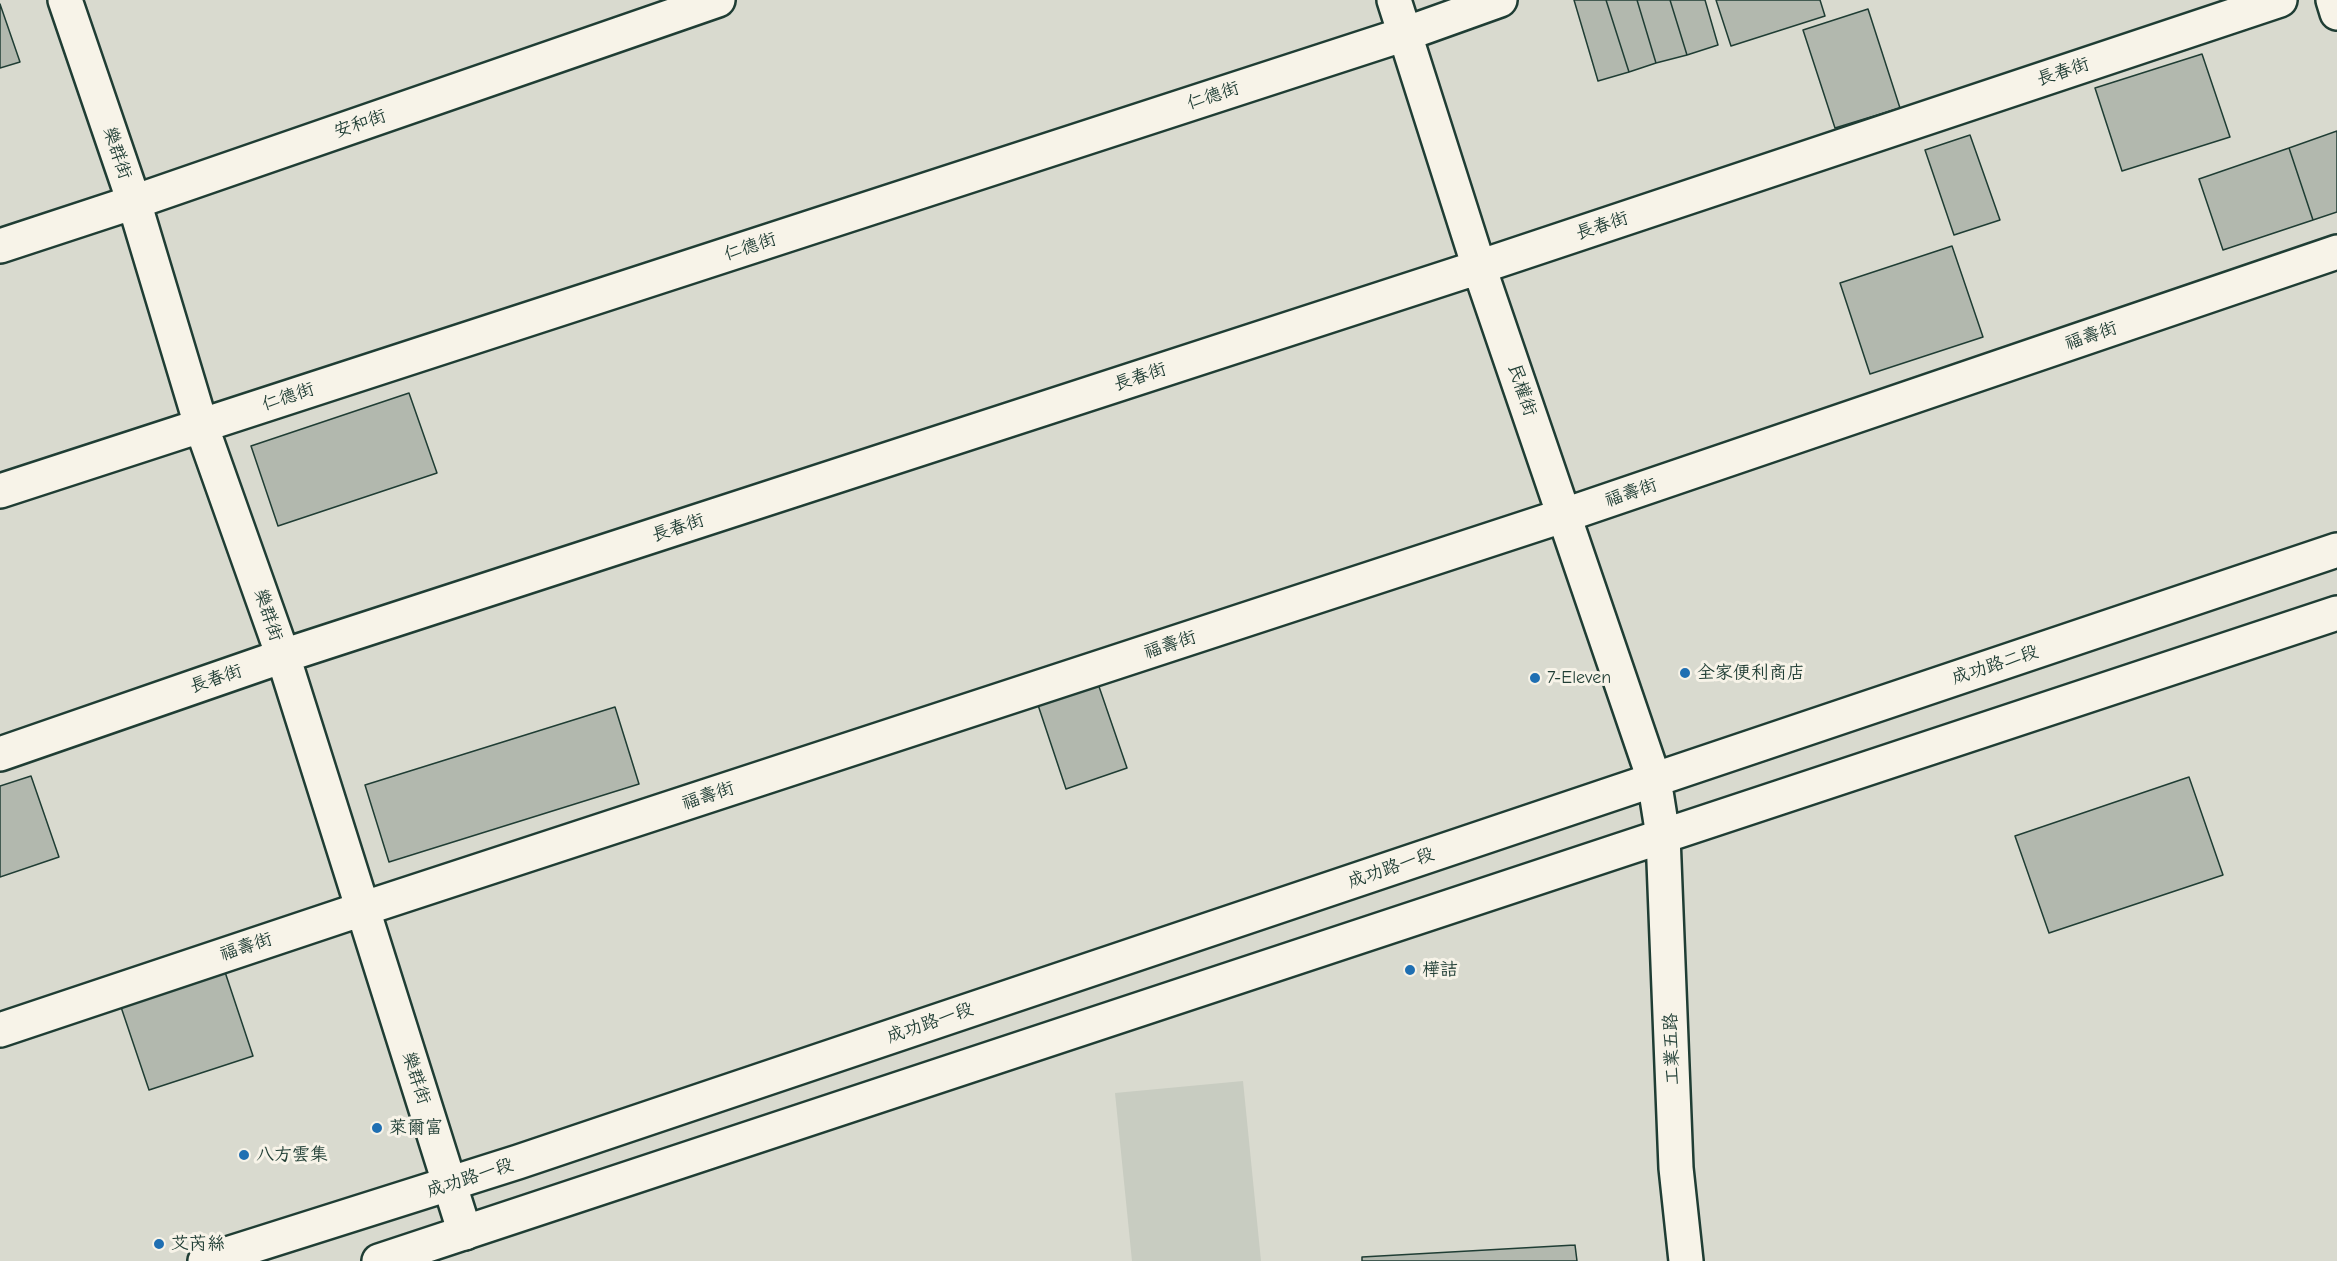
<!DOCTYPE html>
<meta charset="utf-8">
<style>
body{margin:0}
canvas{display:block;background:#eae8dd}
</style>
<canvas width="2337" height="1261"></canvas>
<script>
const ctx = document.querySelector('canvas').getContext('2d');
ctx.lineJoin = 'round';
function paint(path, color) {
  ctx.fillStyle = color;
  ctx.fill(path, 'evenodd');
}
function toPath(rows) {
  const path = new Path2D();
  for (const r of rows) {
    path.moveTo(r[0], r[1]);
    for (let i = 2; i < r.length; i += 2) path.lineTo(r[i], r[i + 1]);
  }
  return path;
}
function trace(path, color, width, dash) {
  ctx.strokeStyle = color;
  ctx.lineWidth = width;
  ctx.lineCap = dash ? 'butt' : 'round';
  ctx.setLineDash(dash || []);
  ctx.stroke(path);
}
function write(font, color, halo, rows, align = 'center') {
  ctx.font = font + ' "Comic Neue","LXGW WenKai TC",sans-serif';
  ctx.lineWidth = 6;
  ctx.setLineDash([]);
  ctx.textBaseline = 'middle';
  ctx.strokeStyle = halo;
  ctx.fillStyle = color;
  for (const [text, x, y, turn = 0] of rows) {
    ctx.save();
    ctx.translate(x, y);
    ctx.rotate((+turn || 0) * Math.PI / 180);
    ctx.textAlign = isNaN(turn) ? turn : align;
    if (halo) ctx.strokeText(text, 0, 0);
    ctx.fillText(text, 0, 0);
    ctx.restore();
  }
}
paint(toPath([
 [0,0,2337,0,2337,1261,0,1261]
]), '#d9dacf');
paint(toPath([
 [1243,1081,1261,1261,1132,1261,1115,1093]
]), '#c8ccc1');
const building = toPath([
 [1574,0,1606,0,1629,72,1598,81,1574,0],
 [1606,0,1637,0,1656,63,1629,72,1606,0],
 [1637,0,1670,0,1687,55,1656,63,1637,0],
 [1670,0,1705,0,1718,45,1687,55,1670,0],
 [1716,0,1820,0,1825,16,1731,46,1716,0],
 [0,4,20,62,0,68,0,4],
 [1868,9,1900,108,1835,128,1803,30,1868,9],
 [2202,54,2230,137,2122,171,2095,88,2202,54],
 [2337,131,2337,212,2313,220,2289,148,2337,131],
 [1970,135,2000,220,1954,235,1925,150,1970,135],
 [2289,148,2313,220,2223,250,2199,179,2289,148],
 [1952,246,1983,337,1870,374,1840,283,1952,246],
 [409,393,437,473,278,526,251,446,409,393],
 [1095,675,1127,768,1066,789,1035,696,1095,675],
 [615,707,639,784,389,862,365,785,615,707],
 [31,776,59,857,0,877,0,786,31,776],
 [2189,777,2223,875,2049,933,2015,836,2189,777],
 [225,972,253,1056,149,1090,121,1007,225,972],
 [1575,1245,1577,1261,1362,1261,1362,1257,1575,1245]
]);
paint(building, '#b2b8ae');
trace(building, '#1f3d34', 1.5);
const street = toPath([
 [65,0,134,202,201,425,283,656,465,1233],
 [1394,0,1479,267,1654,779],
 [2333,0,2337,13],
 [0,246,134,202,718,0],
 [0,491,1405,34,1500,0],
 [0,754,283,656,1479,267,2280,0],
 [0,1030,362,909,1565,515,2337,252]
]);
const secondary = toPath([
 [1654,779,1663,836,1676,1168,1686,1261],
 [205,1261,518,1162,2337,550],
 [379,1261,2337,613]
]);
trace(street, '#1f3d34', 38);
trace(secondary, '#1f3d34', 38);
trace(street, '#f7f3e8', 33);
trace(secondary, '#f7f3e8', 33);
for (const [x, y, r, color] of [
 [1685,673,6,"#1f6fb2"],
 [1535,678,6,"#1f6fb2"],
 [1410,970,6,"#1f6fb2"],
 [377,1128,6,"#1f6fb2"],
 [244,1155,6,"#1f6fb2"],
 [159,1244,6,"#1f6fb2"]
]) {
  const dot = new Path2D();
  dot.arc(x, y, r, 0, 2 * Math.PI);
  ctx.fillStyle = color;
  ctx.fill(dot);
  trace(dot, '#f7f3e8', 2);
}
write('18px', '#1f3d34', '#f7f3e8', [
 ["長春街",2063,72,-18],
 ["仁德街",1213,96,-18],
 ["安和街",360,124,-19],
 ["樂群街",117,153,71],
 ["長春街",1602,226,-18],
 ["仁德街",750,247,-18],
 ["福壽街",2091,336,-19],
 ["長春街",1140,377,-18],
 ["民權街",1522,390,71],
 ["仁德街",288,397,-18],
 ["福壽街",1631,493,-19],
 ["長春街",678,528,-18],
 ["樂群街",268,615,71],
 ["福壽街",1170,645,-18],
 ["成功路二段",1995,665,-18],
 ["長春街",216,679,-19],
 ["福壽街",708,796,-18],
 ["成功路一段",1391,868,-19],
 ["福壽街",246,947,-18],
 ["成功路一段",930,1023,-19],
 ["工業五路",1672,1049,-92],
 ["樂群街",416,1078,72],
 ["成功路一段",470,1178,-18]
]);
write('18px', '#1f3d34', '#f7f3e8', [
 ["全家便利商店",1697,673],
 ["7-Eleven",1547,678],
 ["樺詰",1422,970],
 ["萊爾富",389,1128],
 ["八方雲集",256,1155],
 ["艾芮絲",171,1244]
], 'left');
</script>
